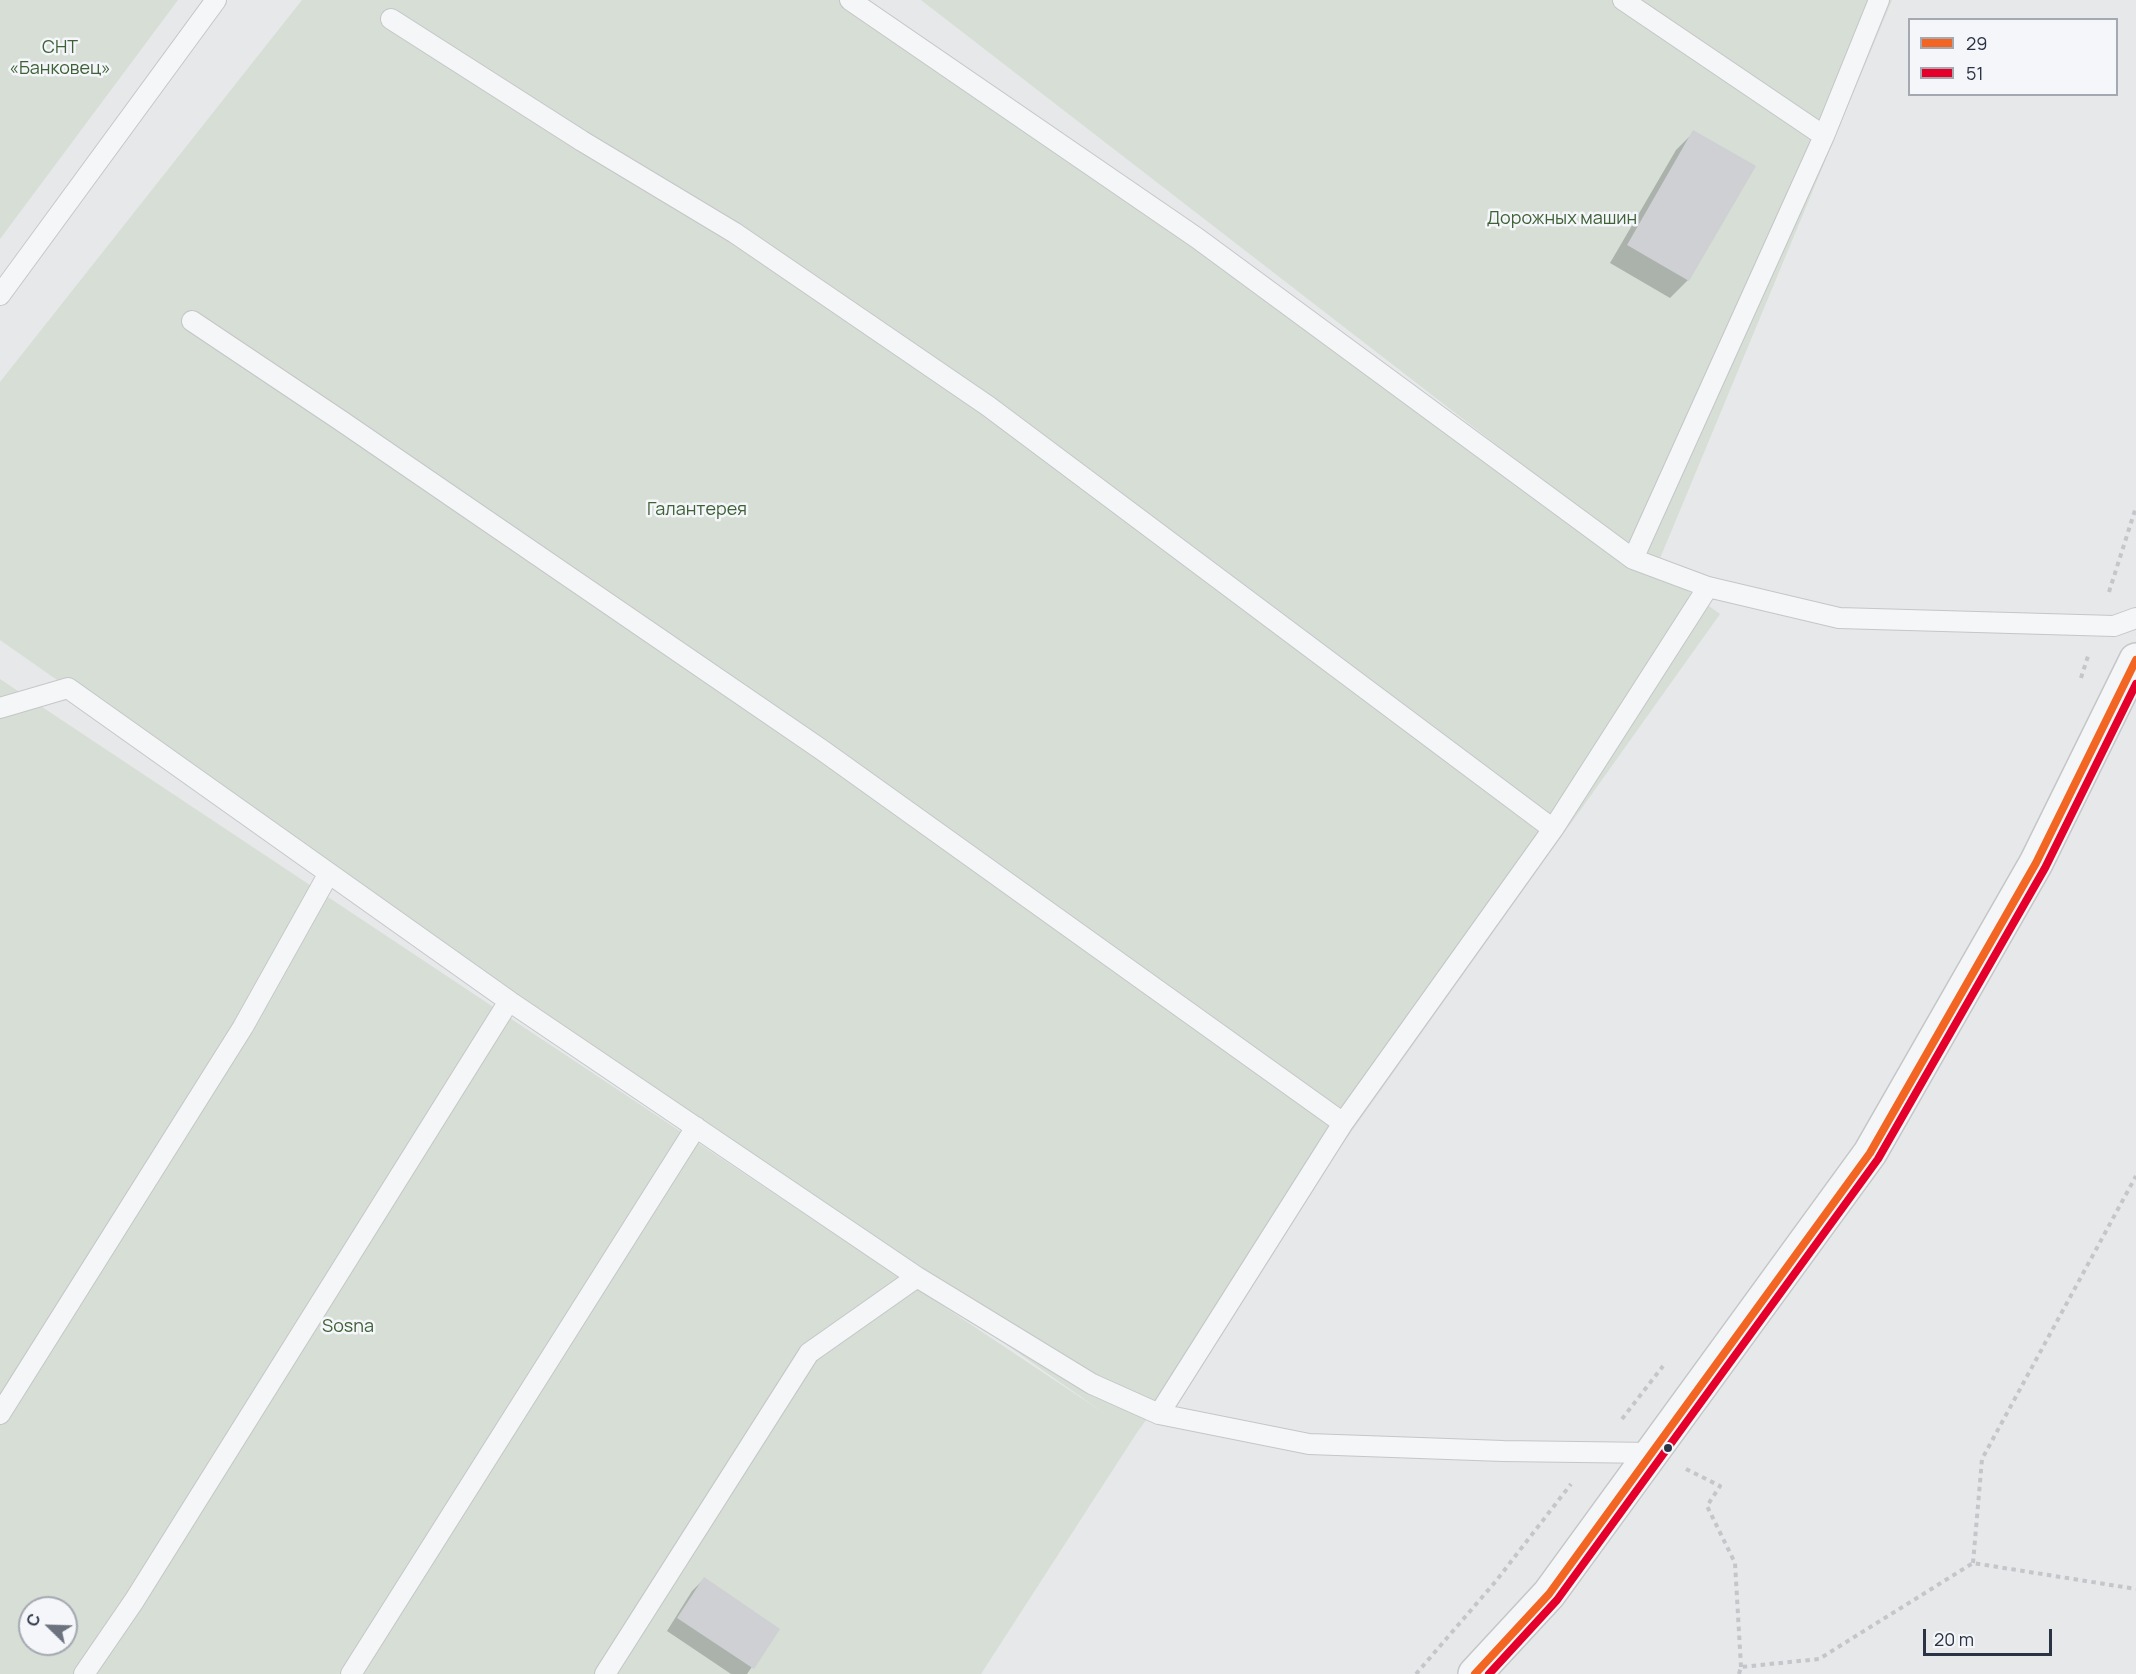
<!DOCTYPE html>
<meta charset="utf-8">
<style>
body{margin:0}
#map{position:relative;width:2136px;height:1674px;overflow:hidden;background:#e6e8ea;font-family:Manrope,sans-serif}
canvas{display:block}
.legend{position:absolute;left:1908px;top:18px;width:210px;height:78px;box-sizing:border-box;background:#f4f6f9;border:2px solid #a4a8b1;margin:0;padding:8px 10px;list-style:none;font-size:18px;color:#2b3445}
.legend li{display:flex;align-items:center;gap:12px;height:30px}
.legend b{width:30px;border:2px solid #a4a8b1}
.north{position:absolute;left:18px;top:1596px;width:60px;height:60px;box-sizing:border-box;background:#f4f6f9;border:2px solid #a4a8b1;border-radius:50%;rotate:293deg;font-size:16px;font-weight:700;line-height:24px;text-align:center;color:#2b3445}
.north::after{content:'';display:block;margin:auto;width:21px;height:27px;background:#6c737f;clip-path:polygon(50% 0,100% 100%,50% 72%,0 100%)}
.scale{position:absolute;left:1923px;top:1629px;width:129px;height:27px;box-sizing:border-box;border:3px solid #2b3445;border-top:0;padding-left:8px;font-size:18px;line-height:21px;white-space:nowrap;color:#2b3445;-webkit-text-stroke:4px #f4f6f9;paint-order:stroke}
</style>
<div id="map">
<canvas width="2136" height="1674"></canvas>
<ul class="legend">
<li><b style="height:8px;background:#f26522"></b>29</li>
<li><b style="height:8px;background:#e4002b"></b>51</li>
</ul>
<div class="north">С</div>
<div class="scale">20 m</div>
</div>
<script>
const ctx = document.querySelector('canvas').getContext('2d');
ctx.lineJoin = 'round';
function paint(path, color) {
  ctx.fillStyle = color;
  ctx.fill(path, 'evenodd');
}
function toPath(rows) {
  const path = new Path2D();
  for (const r of rows) {
    path.moveTo(r[0], r[1]);
    for (let i = 2; i < r.length; i += 2) path.lineTo(r[i], r[i + 1]);
  }
  return path;
}
function trace(path, color, width, dash) {
  ctx.strokeStyle = color;
  ctx.lineWidth = width;
  ctx.lineCap = dash ? 'butt' : 'round';
  ctx.setLineDash(dash || []);
  ctx.stroke(path);
}
function write(font, color, halo, rows, align = 'center') {
  ctx.font = font + ' Manrope,sans-serif';
  ctx.lineWidth = 5;
  ctx.setLineDash([]);
  ctx.textBaseline = 'middle';
  ctx.strokeStyle = halo;
  ctx.fillStyle = color;
  for (const [text, x, y, turn = 0] of rows) {
    ctx.save();
    ctx.translate(x, y);
    ctx.rotate((+turn || 0) * Math.PI / 180);
    ctx.textAlign = isNaN(turn) ? turn : align;
    if (halo) ctx.strokeText(text, 0, 0);
    ctx.fillText(text, 0, 0);
    ctx.restore();
  }
}
paint(toPath([
 [0,0,178,0,0,239],
 [302,0,850,0,1639,555,921,0,1892,0,1656,568,1720,614,1136,1434,981,1674,0,1674,0,679,1104,1413,0,640,0,382],
 [30,1608,66,1608,66,1644,30,1644]
]), '#d6ded6');
paint(toPath([
 [1694,132,1688,280,1670,298,1610,263,1676,150],
 [704,1579,778,1629,747,1674,731,1674,667,1631,692,1591]
]), '#0003');
paint(toPath([
 [1693,130,1756,166,1689,281,1627,245],
 [704,1577,780,1629,754,1669,677,1618]
]), '#ced0d3');
const lane = toPath([
 [850,0,1197,238,1633,559,1708,587,1839,618,2114,626,2136,618],
 [1623,0,1824,136],
 [391,19,582,141,735,233,988,406,1553,829],
 [0,295,216,0],
 [192,321,340,420,822,750,1343,1123],
 [1633,559,1824,136,1879,0],
 [0,708,68,688,509,1001,917,1277,1092,1384,1159,1414,1309,1444,1503,1451,1653,1453],
 [0,1414,243,1027,329,873],
 [1159,1414,1343,1123,1553,829,1708,587],
 [84,1674,134,1601,509,1001],
 [351,1674,696,1127],
 [605,1674,809,1353,917,1277]
]);
const street = toPath([
 [1475,1674,1549,1594,1870,1153,2036,863,2136,660]
]);
trace(lane, '#c4c6c8', 22);
trace(street, '#c4c6c8', 36);
trace(toPath([
 [2109,592,2136,507],
 [2081,678,2088,656],
 [1622,1419,1663,1366],
 [1686,1469,1720,1486,1707,1506,1735,1563,1741,1667],
 [1973,1563,1982,1459,2136,1176],
 [1416,1674,1496,1581,1571,1484],
 [1739,1674,1741,1667,1819,1659,1973,1563,2136,1589]
]), '#c5c6ca', 4, [4.5, 4.5]);
trace(lane, '#f5f6f7', 20);
trace(street, '#f5f6f7', 33);
trace(toPath([
 [1475,1674,1549,1594,1870,1153,2036,863,2136,660]
]), '#f26522', 8);
trace(toPath([
 [1489,1674,1557,1600,1878,1159,2045,868,2136,684]
]), '#e4002b', 8);
for (const [x, y, r, color] of [
 [1668,1448,5,"#2b3445"]
]) {
  const dot = new Path2D();
  dot.arc(x, y, r, 0, 2 * Math.PI);
  ctx.fillStyle = color;
  ctx.fill(dot);
  trace(dot, '#f4f6f9', 2);
}
write('18px', '#3f6138', '#f4f6f9', [
 ["СНТ",60,48],
 ["«Банковец»",60,69],
 ["Дорожных машин",1562,219],
 ["Галантерея",697,510],
 ["Sosna",348,1327]
]);
</script>
